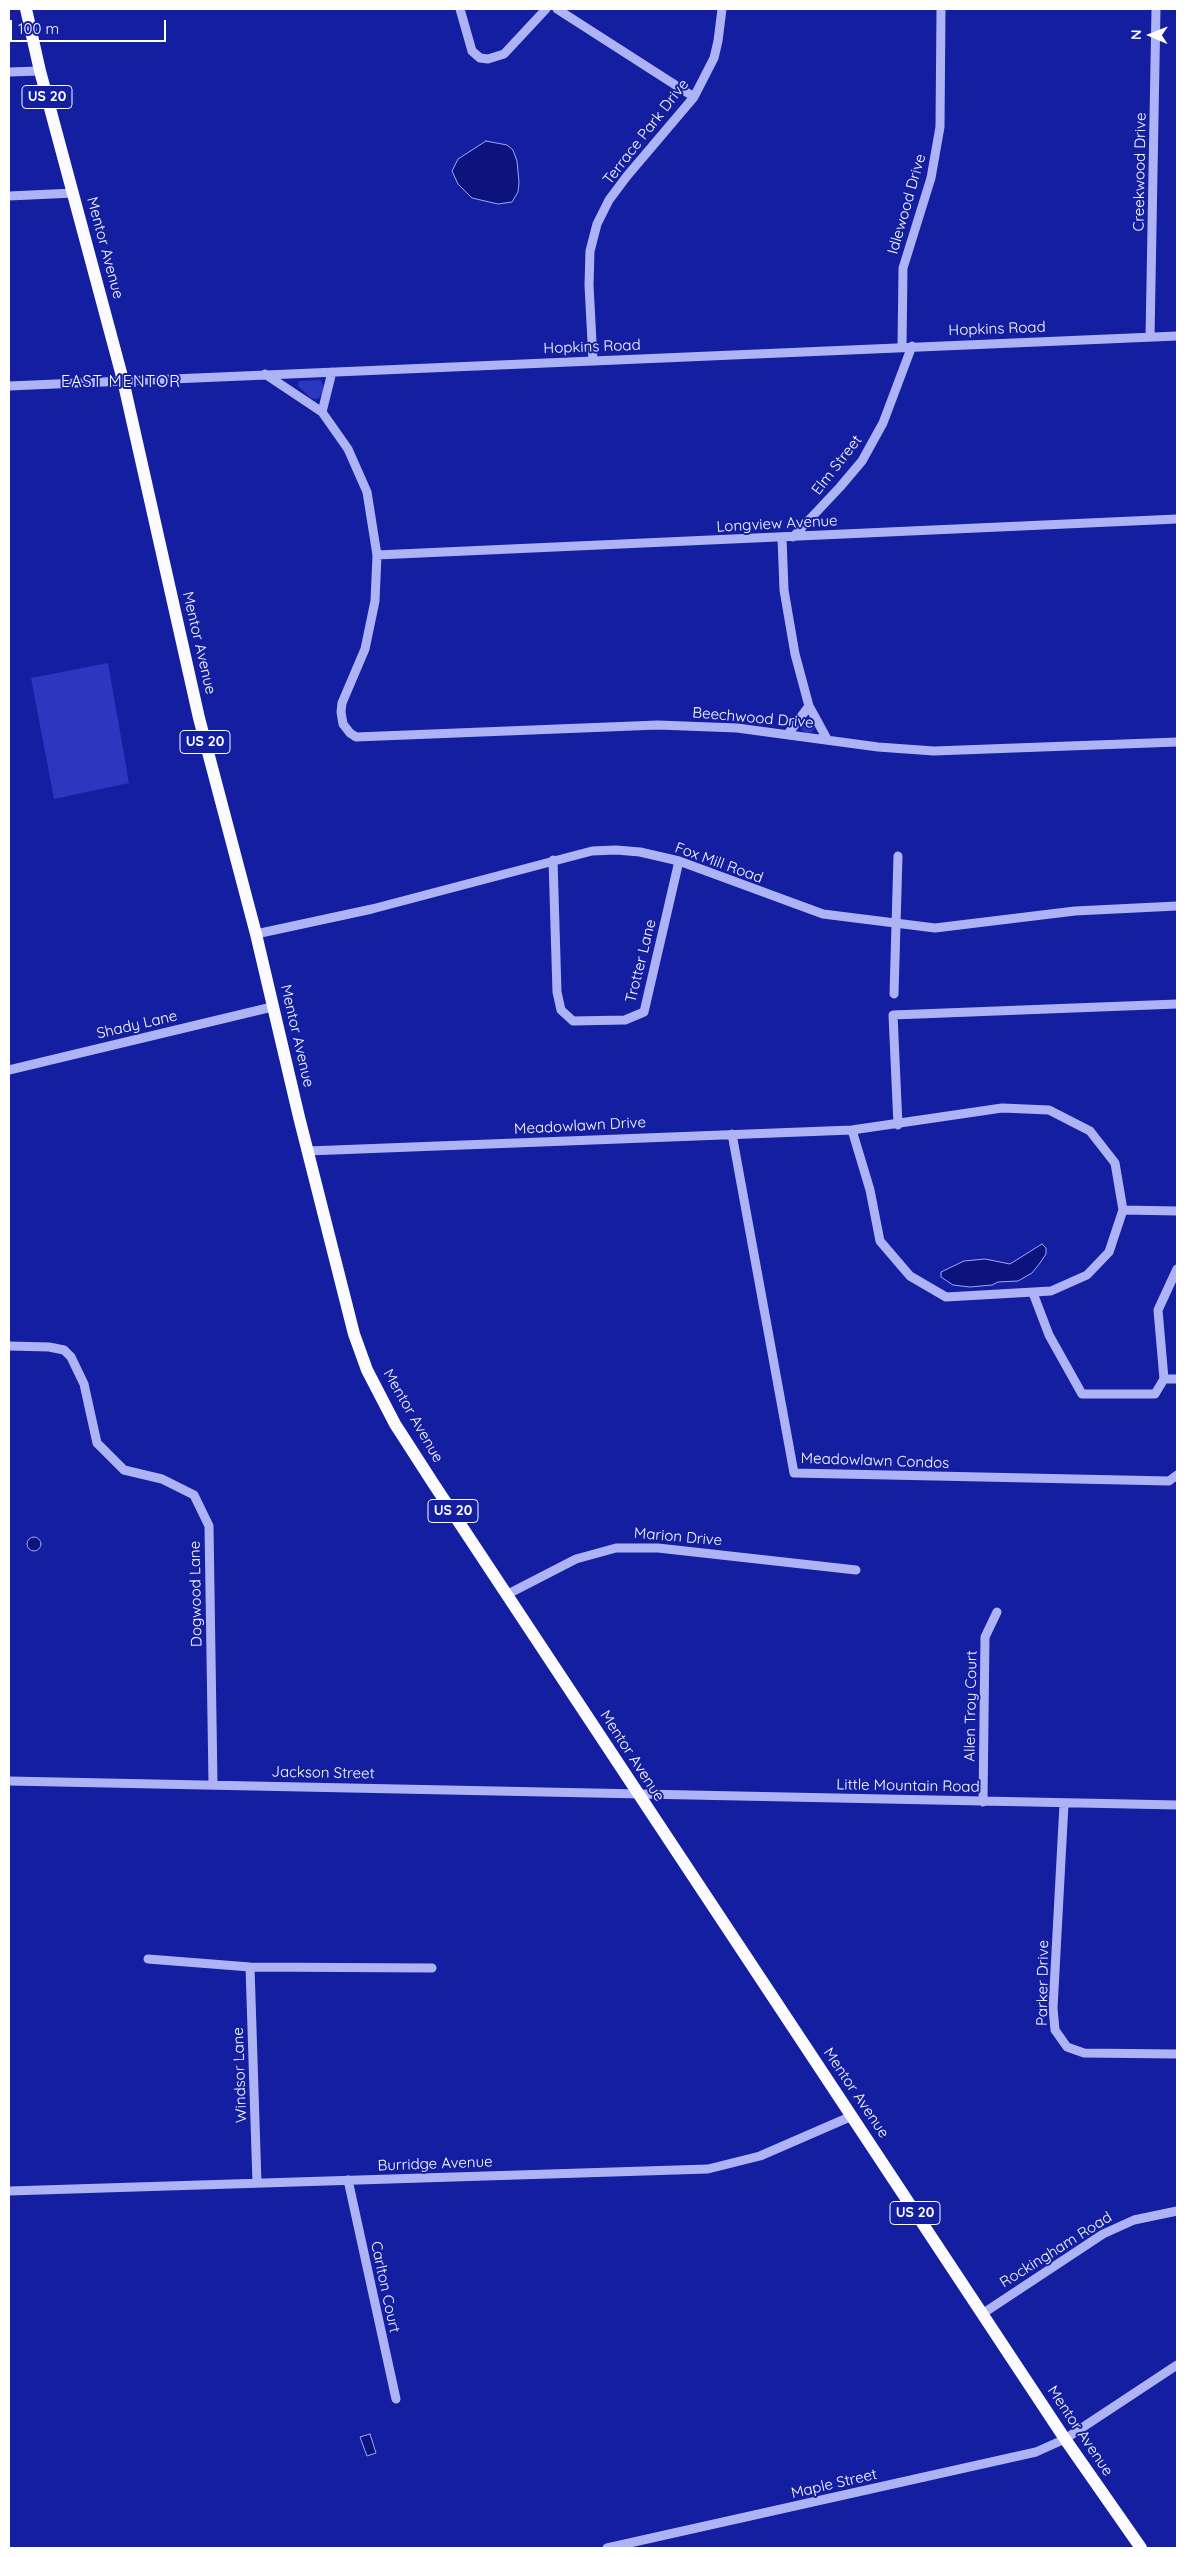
<!DOCTYPE html>
<style>
body{margin:0}
#map{position:relative;width:1186px;height:2557px;overflow:hidden;background:#141ea0;font-family:Quicksand,sans-serif}
canvas{display:block}
.frame{position:absolute;inset:0;border:10px solid #fff;pointer-events:none}
.north{position:absolute;left:1126px;top:10px;width:50px;height:50px;-webkit-text-stroke:4px #141ea0;paint-order:stroke;rotate:271deg;font-size:14px;font-weight:700;line-height:20px;text-align:center;color:#fff}
.north::after{content:'';display:block;margin:auto;width:18px;height:22px;background:#fff;clip-path:polygon(50% 0,100% 100%,50% 72%,0 100%)}
.scale{position:absolute;left:10px;top:20px;width:156px;height:22px;box-sizing:border-box;border:2px solid #fff;border-top:0;padding-left:6px;font-size:15px;line-height:18px;white-space:nowrap;color:#fff;-webkit-text-stroke:4px #141ea0;paint-order:stroke}
</style>
<div id="map">
<canvas width="1186" height="2557"></canvas>
<div class="frame"></div>
<div class="north">N</div>
<div class="scale">100 m</div>
</div>
<script>
const ctx = document.querySelector('canvas').getContext('2d');
ctx.lineJoin = 'round';
function paint(path, color) {
  ctx.fillStyle = color;
  ctx.fill(path, 'evenodd');
}
function toPath(rows) {
  const path = new Path2D();
  for (const r of rows) {
    if (r.length === 3) {
      path.moveTo(r[0] + r[2], r[1]);
      path.arc(r[0], r[1], r[2], 0, 2 * Math.PI);
      continue;
    }
    path.moveTo(r[0], r[1]);
    for (let i = 2; i < r.length; i += 2) path.lineTo(r[i], r[i + 1]);
  }
  return path;
}
function trace(path, color, width, dash) {
  ctx.strokeStyle = color;
  ctx.lineWidth = width;
  ctx.lineCap = dash ? 'butt' : 'round';
  ctx.setLineDash(dash || []);
  ctx.stroke(path);
}
function write(font, color, halo, rows, align = 'center') {
  ctx.font = font + ' Quicksand,sans-serif';
  ctx.lineWidth = 4;
  ctx.setLineDash([]);
  ctx.textBaseline = 'middle';
  ctx.strokeStyle = halo;
  ctx.fillStyle = color;
  for (const [text, x, y, turn = 0] of rows) {
    ctx.save();
    ctx.translate(x, y);
    ctx.rotate((+turn || 0) * Math.PI / 180);
    ctx.textAlign = isNaN(turn) ? turn : align;
    if (halo) ctx.strokeText(text, 0, 0);
    ctx.fillText(text, 0, 0);
    ctx.restore();
  }
}
paint(toPath([
 [321,380,324,389,321,396,317,399,311,398,298,386,299,381],
 [108,663,129,783,54,799,31,678],
 [808,726,7]
]), '#2b37bf');
const water = toPath([
 [486,141,507,145,513,150,517,161,519,182,518,192,512,202,498,204,472,198,458,184,452,171,458,159,486,141],
 [1042,1244,1046,1248,1046,1254,1040,1263,1032,1273,1018,1281,998,1282,992,1285,970,1287,953,1285,941,1277,941,1272,964,1261,985,1259,1010,1264,1042,1244],
 [34,1544,7],
 [370,2434,376,2453,367,2456,360,2437,370,2434]
]);
paint(water, '#0c137d');
trace(water, '#9fa8f7', 1);
trace(toPath([
 [460,9,472,51,480,58,488,59,504,54,546,9],
 [557,9,694,97],
 [9,72,40,71],
 [9,196,74,193],
 [1150,337,1156,9],
 [902,347,903,268,931,178,940,127,941,9],
 [593,361,589,285,590,251,597,224,609,200,627,176,694,97,714,58,718,41,722,9],
 [265,374,322,412,348,449,367,492,377,555,375,601,365,649,342,703,341,712,343,724,350,733,356,737,658,725,737,728,878,747,934,751,1177,742],
 [9,386,1177,336],
 [322,412,332,372],
 [793,537,840,487,862,461,883,423,912,346],
 [782,538,784,590,795,654,809,706,827,739],
 [377,555,1177,519],
 [788,734,809,706],
 [553,860,557,992,561,1010,573,1021,625,1020,644,1012,679,861],
 [256,934,372,909,592,851,616,850,640,852,679,861,823,914,935,928,1075,911,1177,906],
 [894,994,898,856],
 [9,1070,272,1007],
 [898,1125,893,1015,1177,1004],
 [732,1134,794,1473,1169,1481,1177,1475],
 [308,1151,852,1130,1002,1108,1049,1110,1090,1131,1115,1163,1123,1210,1109,1252,1087,1275,1051,1291,946,1297,910,1276,880,1241,870,1190,852,1130],
 [1123,1210,1177,1211],
 [1177,1269,1158,1310,1164,1379,1177,1379],
 [1033,1293,1049,1335,1082,1394,1155,1394,1164,1379],
 [9,1346,49,1347,64,1350,71,1357,84,1384,97,1443,124,1470,162,1479,194,1495,209,1526,213,1784],
 [508,1594,576,1559,616,1548,658,1548,856,1570],
 [9,1781,1177,1805],
 [983,1802,985,1637,997,1612],
 [1064,1804,1053,2008,1055,2030,1067,2047,1084,2053,1177,2054],
 [148,1959,250,1967,432,1968],
 [250,1967,257,2183],
 [348,2180,396,2399],
 [9,2191,708,2169,760,2156,852,2116],
 [982,2314,1103,2234,1134,2220,1177,2211],
 [607,2548,1036,2452,1065,2439,1177,2365]
]), '#adb3f4', 9);
trace(toPath([
 [26,9,40,71,123,380,199,718,256,934,299,1117,354,1334,367,1370,395,1424,433,1483,1065,2439,1141,2548]
]), '#fafaff', 12);
for (const [x, y, w] of [
 [47,97,50],
 [205,742,50],
 [453,1511,50],
 [915,2213,50]
]) {
  const box = new Path2D();
  box.roundRect(x - w / 2, y - 11.5, w, 23, 4);
  ctx.fillStyle = '#141ea0';
  ctx.fill(box);
  trace(box, '#fff', 1);
}
write('bold 14px', '#fff', null, [
 ["US 20",47,97],
 ["US 20",205,742],
 ["US 20",453,1511],
 ["US 20",915,2213]
]);
write('15px', '#fff', '#141ea0', [
 ["Terrace Park Drive",646,132,-52],
 ["Creekwood Drive",1140,172,-89],
 ["Idlewood Drive",907,204,-74],
 ["Mentor Avenue",105,248,75],
 ["Hopkins Road",997,329,-2],
 ["Hopkins Road",592,347,-2],
 ["Elm Street",837,465,-52],
 ["Longview Avenue",777,524,-3],
 ["Mentor Avenue",199,643,77],
 ["Beechwood Drive",753,718,5],
 ["Fox Mill Road",719,863,20],
 ["Trotter Lane",641,961,-76],
 ["Shady Lane",137,1025,-13],
 ["Mentor Avenue",297,1036,77],
 ["Meadowlawn Drive",580,1126,-3],
 ["Mentor Avenue",413,1416,60],
 ["Meadowlawn Condos",875,1461,2],
 ["Marion Drive",678,1537,5],
 ["Dogwood Lane",196,1594,-91],
 ["Allen Troy Court",971,1706,-89],
 ["Mentor Avenue",632,1756,57],
 ["Jackson Street",323,1773,1],
 ["Little Mountain Road",908,1786,1],
 ["Parker Drive",1043,1983,-89],
 ["Windsor Lane",240,2075,-92],
 ["Mentor Avenue",856,2093,56],
 ["Burridge Avenue",435,2164,-2],
 ["Rockingham Road",1056,2250,-32],
 ["Carlton Court",385,2287,78],
 ["Mentor Avenue",1080,2431,56],
 ["Maple Street",834,2484,-13]
]);
ctx.letterSpacing = '1px';
write('16px', '#fff', '#141ea0', [
 ["EAST MENTOR",121,382]
]);
ctx.letterSpacing = '0px';
</script>
